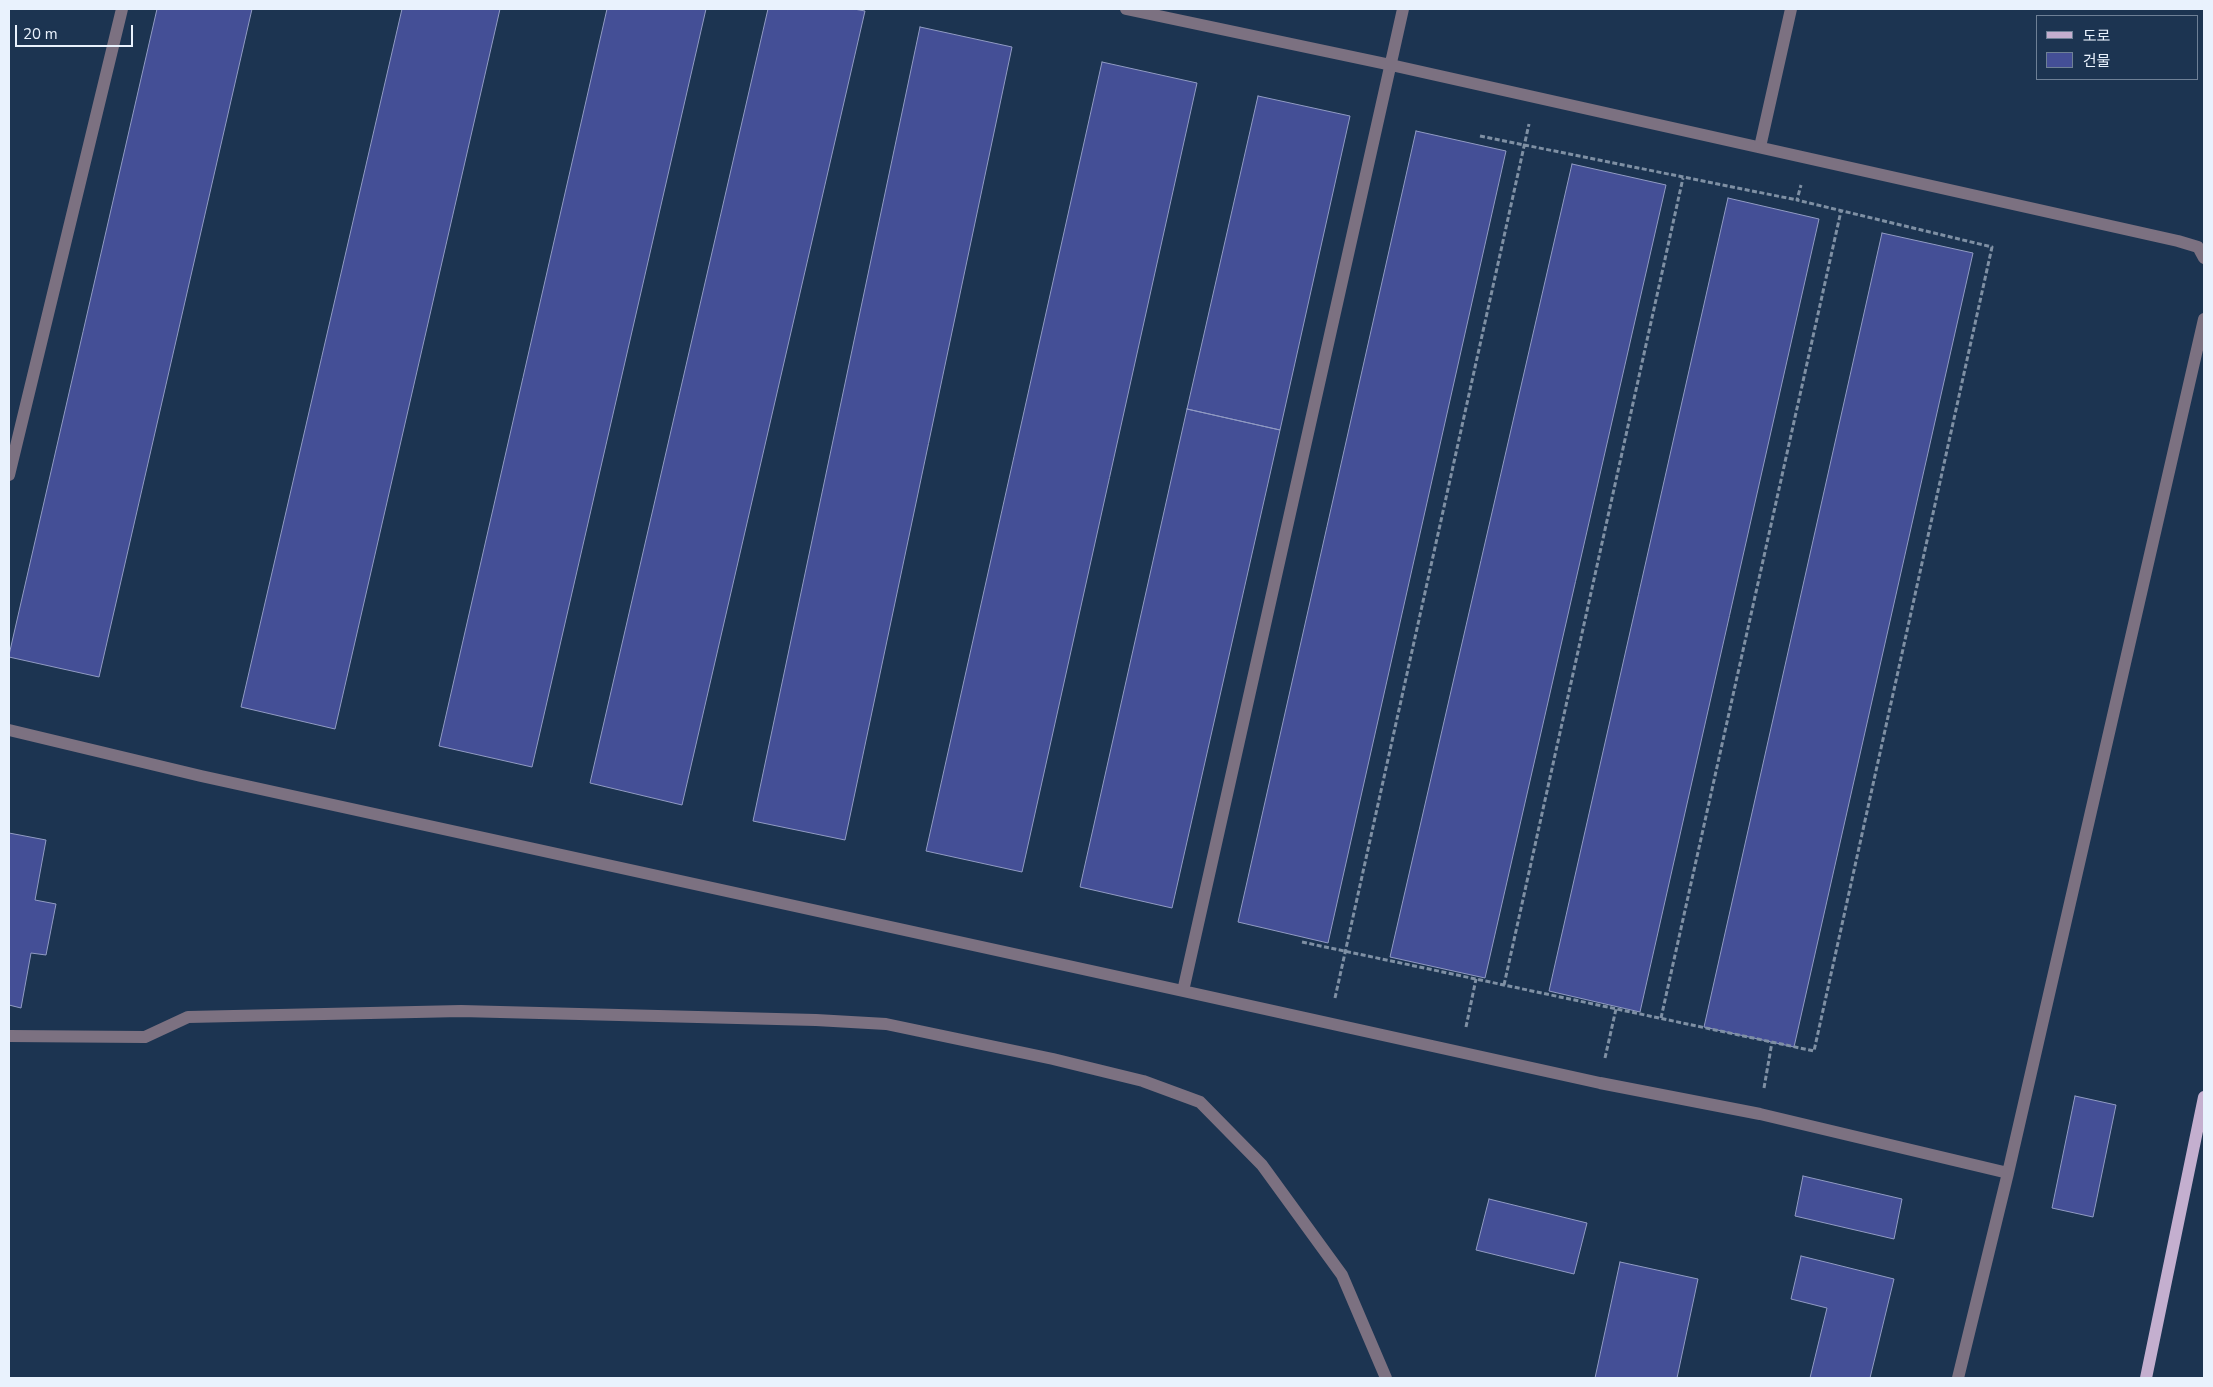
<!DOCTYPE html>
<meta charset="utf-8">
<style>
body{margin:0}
#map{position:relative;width:2213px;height:1387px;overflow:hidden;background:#1c3451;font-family:"Nunito Sans","Noto Sans KR",sans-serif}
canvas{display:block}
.frame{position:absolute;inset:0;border:10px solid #e9f2fd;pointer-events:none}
.legend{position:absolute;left:2036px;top:15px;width:162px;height:65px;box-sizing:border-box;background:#1c3451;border:1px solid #6e8096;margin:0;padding:6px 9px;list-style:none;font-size:15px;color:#e9f2fd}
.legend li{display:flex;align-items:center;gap:10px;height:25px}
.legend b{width:25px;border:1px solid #6e8096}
.scale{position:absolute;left:15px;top:25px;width:118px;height:22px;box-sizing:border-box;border:2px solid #e9f2fd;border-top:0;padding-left:6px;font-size:15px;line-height:18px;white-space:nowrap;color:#e9f2fd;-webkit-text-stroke:4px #1c3451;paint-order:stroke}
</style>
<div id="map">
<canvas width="2213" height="1387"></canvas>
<div class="frame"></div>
<ul class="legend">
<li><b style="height:6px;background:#c4afcf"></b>도로</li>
<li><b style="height:14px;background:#444f96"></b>건물</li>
</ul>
<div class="scale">20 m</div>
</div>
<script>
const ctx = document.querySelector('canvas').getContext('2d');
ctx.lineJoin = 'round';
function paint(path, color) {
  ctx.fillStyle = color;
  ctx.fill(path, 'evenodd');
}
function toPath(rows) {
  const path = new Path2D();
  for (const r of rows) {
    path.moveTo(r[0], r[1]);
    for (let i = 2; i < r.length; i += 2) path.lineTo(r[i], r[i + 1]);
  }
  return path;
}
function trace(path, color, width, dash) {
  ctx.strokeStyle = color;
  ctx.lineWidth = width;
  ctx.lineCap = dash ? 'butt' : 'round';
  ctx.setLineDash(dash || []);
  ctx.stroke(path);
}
const building = toPath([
 [157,9,252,9,99,677,9,657,9,655,157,9],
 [402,9,500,9,335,729,241,707,402,9],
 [607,9,706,9,532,767,439,746,607,9],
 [768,9,854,9,865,11,682,805,590,783,768,9],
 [920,27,1012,47,845,840,753,821,920,27],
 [1102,62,1197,83,1022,872,926,851,1102,62],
 [1258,96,1350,116,1280,430,1187,409,1258,96],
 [1416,131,1506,151,1328,943,1238,922,1416,131],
 [1572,164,1666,185,1485,978,1390,957,1572,164],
 [1728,198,1819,219,1640,1012,1549,991,1728,198],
 [1882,233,1973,253,1794,1047,1704,1027,1882,233],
 [1187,409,1280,430,1172,908,1080,887,1187,409],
 [9,833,46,840,35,900,56,904,46,955,31,953,21,1008,9,1005,9,833],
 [2075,1096,2116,1105,2093,1217,2052,1208,2075,1096],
 [1803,1176,1902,1199,1894,1239,1795,1216,1803,1176],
 [1489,1199,1587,1223,1574,1274,1476,1250,1489,1199],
 [1801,1256,1894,1279,1870,1378,1810,1378,1827,1308,1791,1299,1801,1256],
 [1620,1262,1698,1279,1677,1378,1595,1378,1620,1262]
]);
paint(building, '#444f96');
trace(building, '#919bc3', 1);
trace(toPath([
 [1480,136,1797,200],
 [1302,942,1814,1051,1992,247,1797,200,1801,185],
 [1504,985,1683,178],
 [1335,998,1529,124],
 [1661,1018,1841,211],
 [1466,1027,1476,979],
 [1605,1058,1616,1009],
 [1764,1088,1772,1042]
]), '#7f90a4', 3, [5, 2.5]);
trace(toPath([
 [1126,9,1391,65,2178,241,2198,247,2204,258],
 [1403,9,1183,991,1600,1083,1760,1114,2008,1173,2204,319],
 [1760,147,1791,9],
 [9,475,122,9],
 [9,730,201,776,1183,991],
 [9,1036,145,1037,188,1017,461,1011,816,1020,886,1024,1053,1059,1143,1081,1200,1102,1262,1165,1342,1275,1386,1378],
 [1958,1378,2008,1173]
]), '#7c7181', 12);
trace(toPath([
 [2146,1378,2204,1097]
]), '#c4afcf', 12);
</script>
